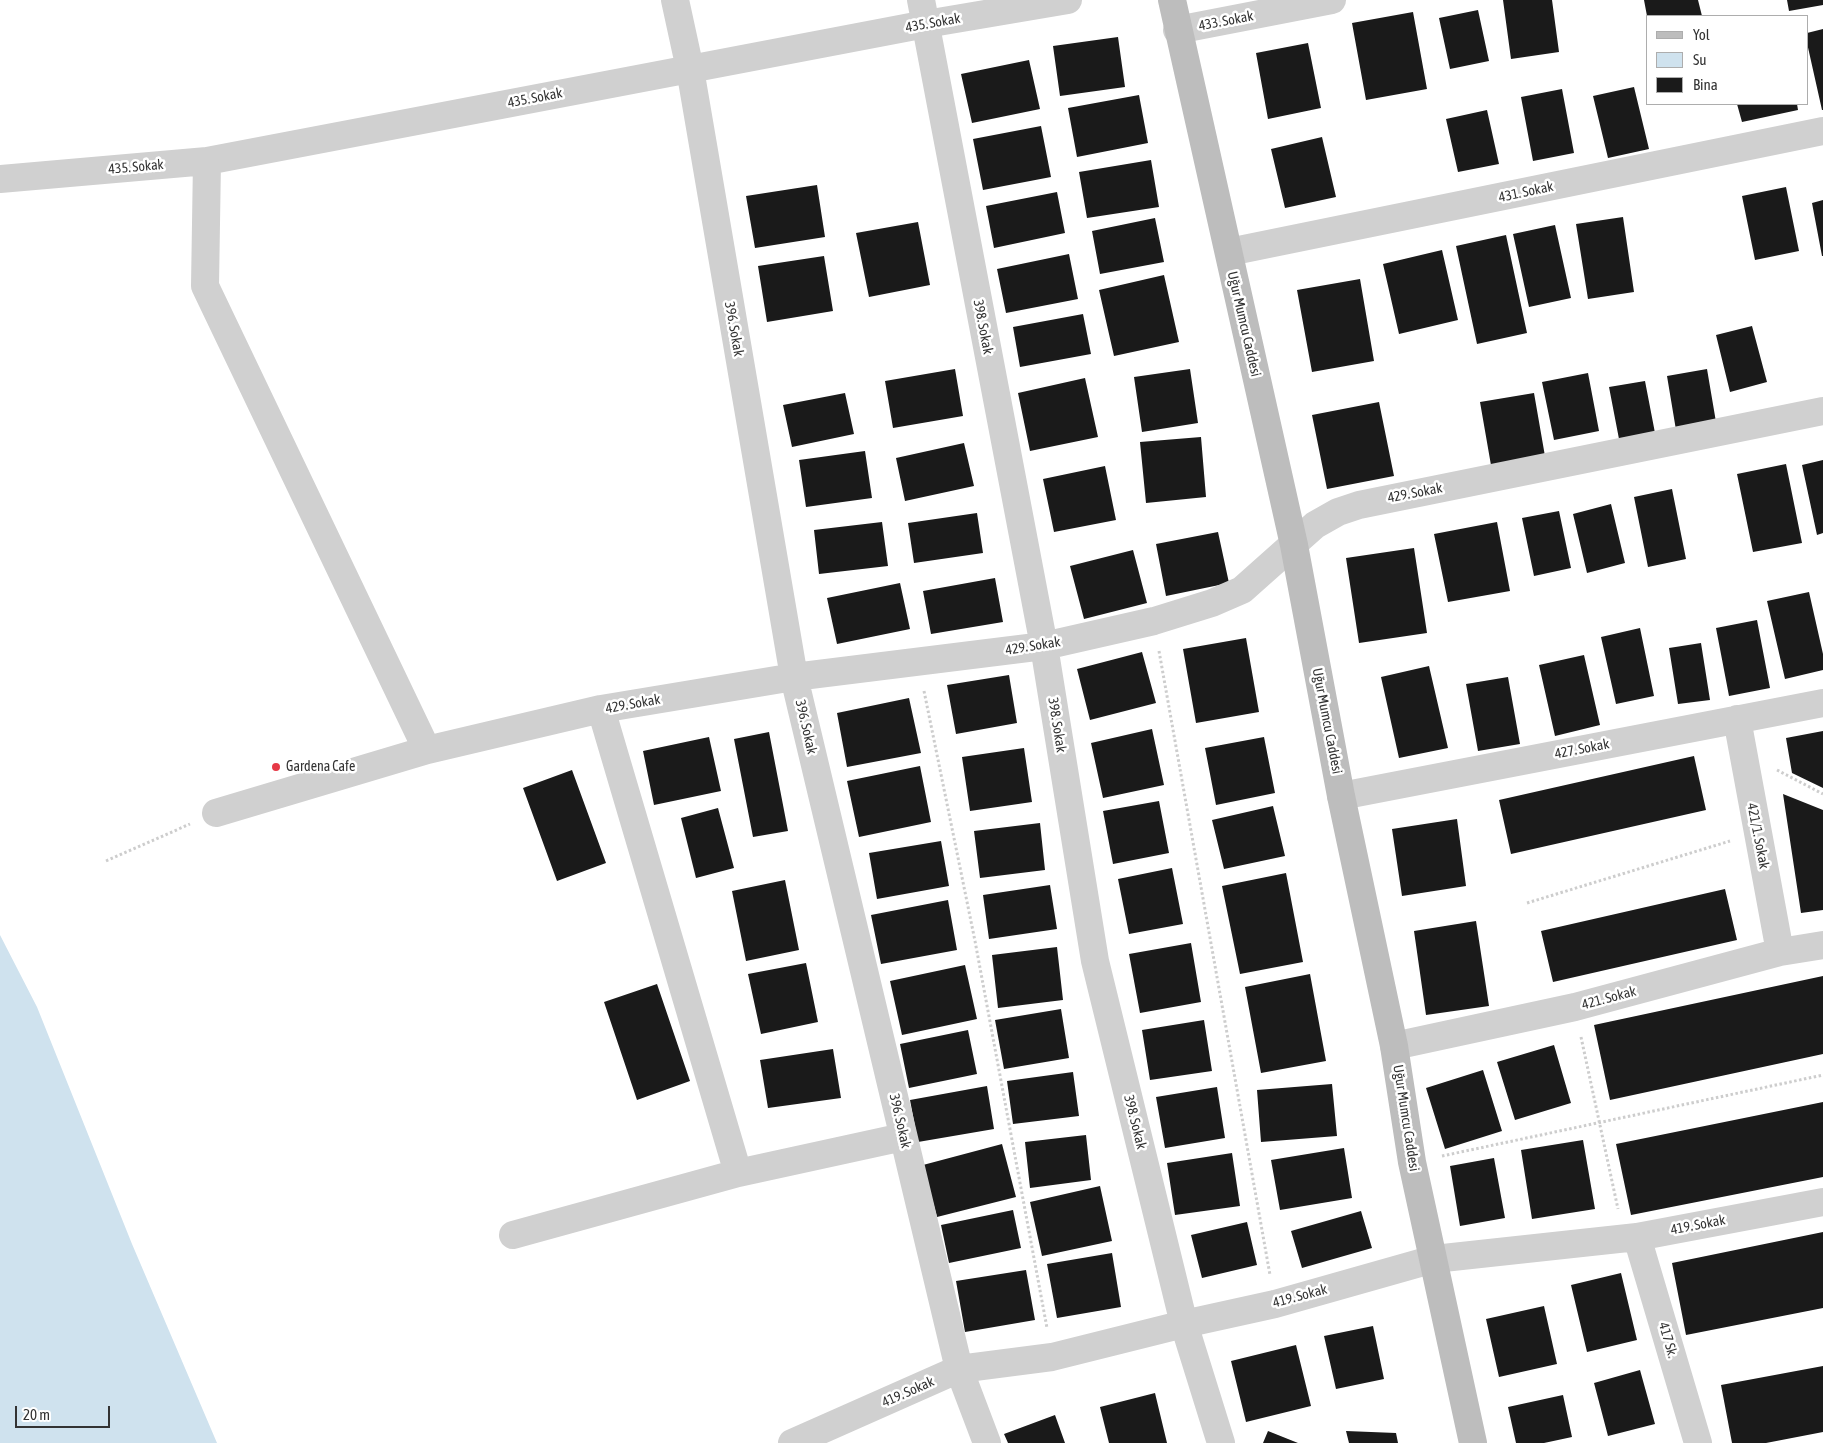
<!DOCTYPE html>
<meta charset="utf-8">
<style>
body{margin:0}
#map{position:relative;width:1823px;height:1443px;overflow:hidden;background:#fff;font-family:"Asap Condensed",sans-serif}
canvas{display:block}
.legend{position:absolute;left:1646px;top:15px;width:162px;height:90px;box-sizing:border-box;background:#fff;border:1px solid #adadad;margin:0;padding:6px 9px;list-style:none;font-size:15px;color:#333}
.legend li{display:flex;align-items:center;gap:10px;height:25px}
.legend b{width:25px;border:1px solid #adadad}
.scale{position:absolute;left:15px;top:1406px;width:95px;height:22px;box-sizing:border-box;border:2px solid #333;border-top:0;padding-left:6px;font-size:15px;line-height:18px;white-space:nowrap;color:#333;-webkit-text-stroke:4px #fff;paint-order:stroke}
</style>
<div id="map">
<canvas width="1823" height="1443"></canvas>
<ul class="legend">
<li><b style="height:6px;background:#bdbdbd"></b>Yol</li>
<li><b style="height:14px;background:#cfe2ee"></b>Su</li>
<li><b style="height:14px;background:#1a1a1a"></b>Bina</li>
</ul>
<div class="scale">20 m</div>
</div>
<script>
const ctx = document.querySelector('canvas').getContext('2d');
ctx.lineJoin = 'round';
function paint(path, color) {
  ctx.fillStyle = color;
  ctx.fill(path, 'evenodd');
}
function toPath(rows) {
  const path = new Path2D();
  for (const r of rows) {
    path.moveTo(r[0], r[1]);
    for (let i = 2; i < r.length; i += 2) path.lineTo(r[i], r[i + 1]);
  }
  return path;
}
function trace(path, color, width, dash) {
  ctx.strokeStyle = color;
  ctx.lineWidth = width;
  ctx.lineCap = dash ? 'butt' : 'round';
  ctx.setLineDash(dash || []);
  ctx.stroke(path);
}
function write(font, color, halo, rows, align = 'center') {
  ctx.font = font + ' "Asap Condensed",sans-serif';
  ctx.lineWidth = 5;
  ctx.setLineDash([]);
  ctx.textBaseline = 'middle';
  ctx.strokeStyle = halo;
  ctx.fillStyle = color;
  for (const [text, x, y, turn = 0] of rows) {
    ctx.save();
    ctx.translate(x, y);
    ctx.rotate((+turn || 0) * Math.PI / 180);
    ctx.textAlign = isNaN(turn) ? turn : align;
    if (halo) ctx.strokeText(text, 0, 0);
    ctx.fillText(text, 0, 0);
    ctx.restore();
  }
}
paint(toPath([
 [0,935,37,1007,132,1244,217,1443,0,1443]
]), '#cfe2ee');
paint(toPath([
 [1503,0,1552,0,1559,52,1511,59],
 [1644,0,1698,0,1702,16,1647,16],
 [1787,0,1823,0,1823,5,1789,11],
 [1478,10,1489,61,1450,69,1439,18],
 [1413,12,1427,89,1366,100,1352,23],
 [1823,29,1823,110,1822,110,1807,43,1807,33],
 [1118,37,1125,87,1060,96,1053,46],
 [1308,43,1321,108,1268,119,1256,53],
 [1029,60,1040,109,972,123,961,74],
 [1634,87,1649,149,1608,158,1593,96],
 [1562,89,1574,153,1533,161,1521,97],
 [1139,95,1148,143,1077,157,1068,108],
 [1737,104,1797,104,1798,110,1742,122],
 [1487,110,1499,164,1458,172,1446,119],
 [1041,126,1051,177,983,190,973,139],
 [1322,137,1336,197,1285,208,1271,149],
 [1151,160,1159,207,1087,218,1079,172],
 [817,185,825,237,755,248,746,196],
 [1786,187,1799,251,1755,260,1742,196],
 [1057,192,1065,233,994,248,986,206],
 [1823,200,1823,256,1822,256,1812,203],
 [1623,217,1634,292,1588,299,1576,224],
 [1155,218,1164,262,1100,274,1092,231],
 [918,222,930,285,869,297,856,233],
 [1555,225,1571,298,1529,307,1513,234],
 [1506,235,1527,333,1477,344,1456,246],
 [1442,250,1458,320,1399,334,1383,264],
 [1069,254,1078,299,1006,313,997,269],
 [824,256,833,311,767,322,758,266],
 [1164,275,1179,342,1114,356,1099,290],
 [1360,279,1374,361,1312,372,1297,290],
 [1083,314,1091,354,1020,367,1013,327],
 [1752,326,1767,382,1730,392,1716,335],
 [955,369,963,416,893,428,885,381],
 [1190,369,1198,423,1142,432,1134,377],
 [1707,369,1716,422,1676,430,1667,376],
 [1588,373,1599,431,1554,440,1542,382],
 [1085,378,1098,437,1030,451,1018,393],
 [1645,381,1655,433,1619,439,1609,387],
 [845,393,854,434,792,447,783,405],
 [1534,393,1546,462,1492,471,1480,402],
 [1379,402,1394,476,1327,489,1312,415],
 [1201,437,1206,497,1146,503,1140,442],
 [964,443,974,486,905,501,896,458],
 [865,451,872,498,806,507,799,460],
 [1823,460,1823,533,1817,535,1802,465],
 [1786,464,1802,543,1753,552,1737,474],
 [1105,466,1116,520,1054,532,1043,479],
 [1672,489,1686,559,1648,567,1634,497],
 [1611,504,1625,563,1587,573,1573,514],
 [1559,511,1571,568,1534,576,1522,518],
 [977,513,983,553,914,563,908,523],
 [882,522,888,566,819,574,814,530],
 [1497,522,1510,591,1448,602,1434,534],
 [1218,532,1229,583,1166,596,1156,544],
 [1414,548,1427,633,1359,643,1346,558],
 [1133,550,1147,603,1084,619,1070,566],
 [995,578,1003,622,931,634,923,591],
 [900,583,910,629,837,644,827,598],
 [1809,592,1823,654,1823,670,1785,679,1767,601],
 [1757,620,1770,688,1729,696,1716,628],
 [1640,628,1654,696,1616,704,1601,637],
 [1246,638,1259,712,1196,723,1183,649],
 [1701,643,1710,700,1678,704,1669,648],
 [1142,652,1156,703,1090,720,1077,669],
 [1584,655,1600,725,1555,736,1539,665],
 [1429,666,1448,748,1399,758,1381,677],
 [1009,675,1017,723,956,734,947,685],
 [1508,677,1520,744,1478,751,1466,684],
 [909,698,921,753,847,767,837,713],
 [1152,729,1164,785,1103,798,1091,743],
 [1823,731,1823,788,1792,773,1786,738],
 [769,732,788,831,753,837,734,739],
 [709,737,721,791,654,805,643,751],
 [1264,737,1275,793,1216,805,1205,748],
 [1024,748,1032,802,970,811,962,757],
 [1694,756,1706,810,1511,854,1499,800],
 [920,766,931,822,859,837,847,781],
 [572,770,606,863,557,881,523,788],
 [1783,794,1823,810,1823,910,1801,913],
 [1159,801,1169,853,1113,864,1103,811],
 [1273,806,1285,856,1224,869,1212,820],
 [718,808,734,868,696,878,681,818],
 [1457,819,1466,886,1402,896,1392,829],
 [1040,823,1045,870,980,878,974,831],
 [941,841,949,886,877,899,869,853],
 [1172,868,1183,924,1129,934,1118,879],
 [1286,873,1303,962,1240,974,1222,886],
 [785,880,799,950,746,961,732,891],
 [1050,885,1057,929,989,939,983,895],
 [1725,889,1737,940,1553,982,1541,931],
 [948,900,957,950,881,964,871,915],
 [1476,921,1489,1006,1426,1015,1414,931],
 [1191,943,1201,1002,1140,1013,1129,954],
 [1057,947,1063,1000,998,1008,992,955],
 [806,963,818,1022,761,1034,748,974],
 [965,965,977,1019,902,1035,890,981],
 [1310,974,1326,1061,1261,1073,1245,987],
 [1823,976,1823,1054,1610,1100,1594,1025],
 [657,984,690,1081,637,1100,604,1002],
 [1061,1009,1069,1058,1004,1069,995,1020],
 [1204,1020,1212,1071,1150,1080,1142,1030],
 [968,1030,977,1074,909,1088,900,1044],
 [1554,1045,1571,1103,1515,1120,1497,1062],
 [833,1049,841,1098,768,1108,760,1060],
 [1483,1070,1502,1131,1445,1149,1426,1088],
 [1073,1072,1079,1116,1013,1124,1007,1081],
 [1332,1084,1337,1136,1261,1142,1257,1090],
 [987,1086,994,1129,918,1142,910,1100],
 [1217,1087,1225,1138,1165,1148,1156,1097],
 [1823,1102,1823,1177,1631,1215,1616,1144],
 [1086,1135,1091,1180,1030,1188,1025,1142],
 [1583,1140,1595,1209,1532,1219,1521,1150],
 [1002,1144,1016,1197,937,1217,923,1165],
 [1344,1148,1352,1198,1280,1210,1271,1160],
 [1232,1153,1240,1206,1175,1215,1167,1163],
 [1494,1158,1505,1218,1460,1226,1450,1166],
 [1100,1186,1112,1241,1042,1256,1030,1202],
 [1013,1210,1021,1248,949,1263,941,1225],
 [1361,1211,1372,1248,1302,1268,1291,1231],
 [1247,1222,1257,1265,1202,1278,1191,1235],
 [1823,1232,1823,1308,1686,1335,1672,1263],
 [1112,1253,1121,1307,1057,1318,1047,1264],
 [1026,1270,1035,1320,965,1332,956,1281],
 [1621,1273,1637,1340,1587,1352,1571,1285],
 [1544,1306,1557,1364,1499,1377,1486,1319],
 [1373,1326,1384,1379,1336,1389,1324,1336],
 [1296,1345,1311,1406,1246,1422,1231,1361],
 [1823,1366,1823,1432,1766,1443,1732,1443,1721,1385],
 [1640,1370,1655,1424,1608,1436,1594,1383],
 [1155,1393,1167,1443,1109,1443,1100,1407],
 [1563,1395,1572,1437,1544,1443,1516,1443,1508,1407],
 [1055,1415,1065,1443,1008,1443,1004,1434],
 [1268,1431,1298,1443,1263,1443],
 [1346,1431,1396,1433,1398,1443,1349,1443]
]), '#1a1a1a');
trace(toPath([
 [1159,651,1270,1275],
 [924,691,975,941,1047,1328],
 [1777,770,1823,794],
 [106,861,190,824],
 [1527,903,1730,841],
 [1581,1037,1618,1209],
 [1442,1156,1823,1075]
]), '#cdcdcd', 3, [2.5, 2.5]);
trace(toPath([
 [675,0,690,69,794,677,959,1369,987,1443],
 [921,0,1044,646,1095,961,1184,1324,1221,1443],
 [1177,30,1332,0],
 [207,161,205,286,427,750],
 [0,179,207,161,926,24,1068,0],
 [1229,252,1823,131],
 [601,709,738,1173],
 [1737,719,1780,952],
 [1341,796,1823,703],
 [216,813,427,750,601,709,794,677,1044,646,1154,621,1212,603,1242,590,1315,525,1338,512,1359,505,1823,411],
 [1394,1046,1575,1007,1780,952,1823,945],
 [513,1235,738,1173,903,1137],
 [1637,1237,1698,1443],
 [792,1443,959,1369,1052,1357,1184,1324,1275,1304,1434,1259,1637,1237,1823,1202]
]), '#d0d0d0', 28);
trace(toPath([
 [1172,0,1294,545,1341,796,1394,1046,1412,1162,1473,1443]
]), '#bdbdbd', 28);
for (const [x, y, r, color] of [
 [276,767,5,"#e63946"]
]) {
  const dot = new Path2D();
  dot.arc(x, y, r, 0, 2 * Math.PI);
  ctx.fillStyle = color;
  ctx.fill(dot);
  trace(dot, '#fff', 2);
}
write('14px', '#333', '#fff', [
 ["433. Sokak",1226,21,-11],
 ["435. Sokak",933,23,-10],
 ["435. Sokak",535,98,-11],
 ["435. Sokak",136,167,-5],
 ["431. Sokak",1526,192,-12],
 ["Uğur Mumcu Caddesi",1244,324,77],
 ["398. Sokak",983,327,79],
 ["396. Sokak",734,329,80],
 ["429. Sokak",1415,493,-11],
 ["429. Sokak",1033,646,-9],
 ["429. Sokak",633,704,-10],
 ["Uğur Mumcu Caddesi",1327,721,79],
 ["398. Sokak",1057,725,81],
 ["396. Sokak",806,727,77],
 ["427. Sokak",1582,749,-11],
 ["421/1. Sokak",1758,836,79],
 ["421. Sokak",1609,998,-15],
 ["Uğur Mumcu Caddesi",1406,1118,81],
 ["396. Sokak",900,1121,77],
 ["398. Sokak",1135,1122,76],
 ["419. Sokak",1698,1225,-11],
 ["419. Sokak",1300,1296,-15],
 ["417 Sk.",1668,1340,74],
 ["419. Sokak",908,1392,-24]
]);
write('14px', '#333', '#fff', [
 ["Gardena Cafe",286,767]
], 'left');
</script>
